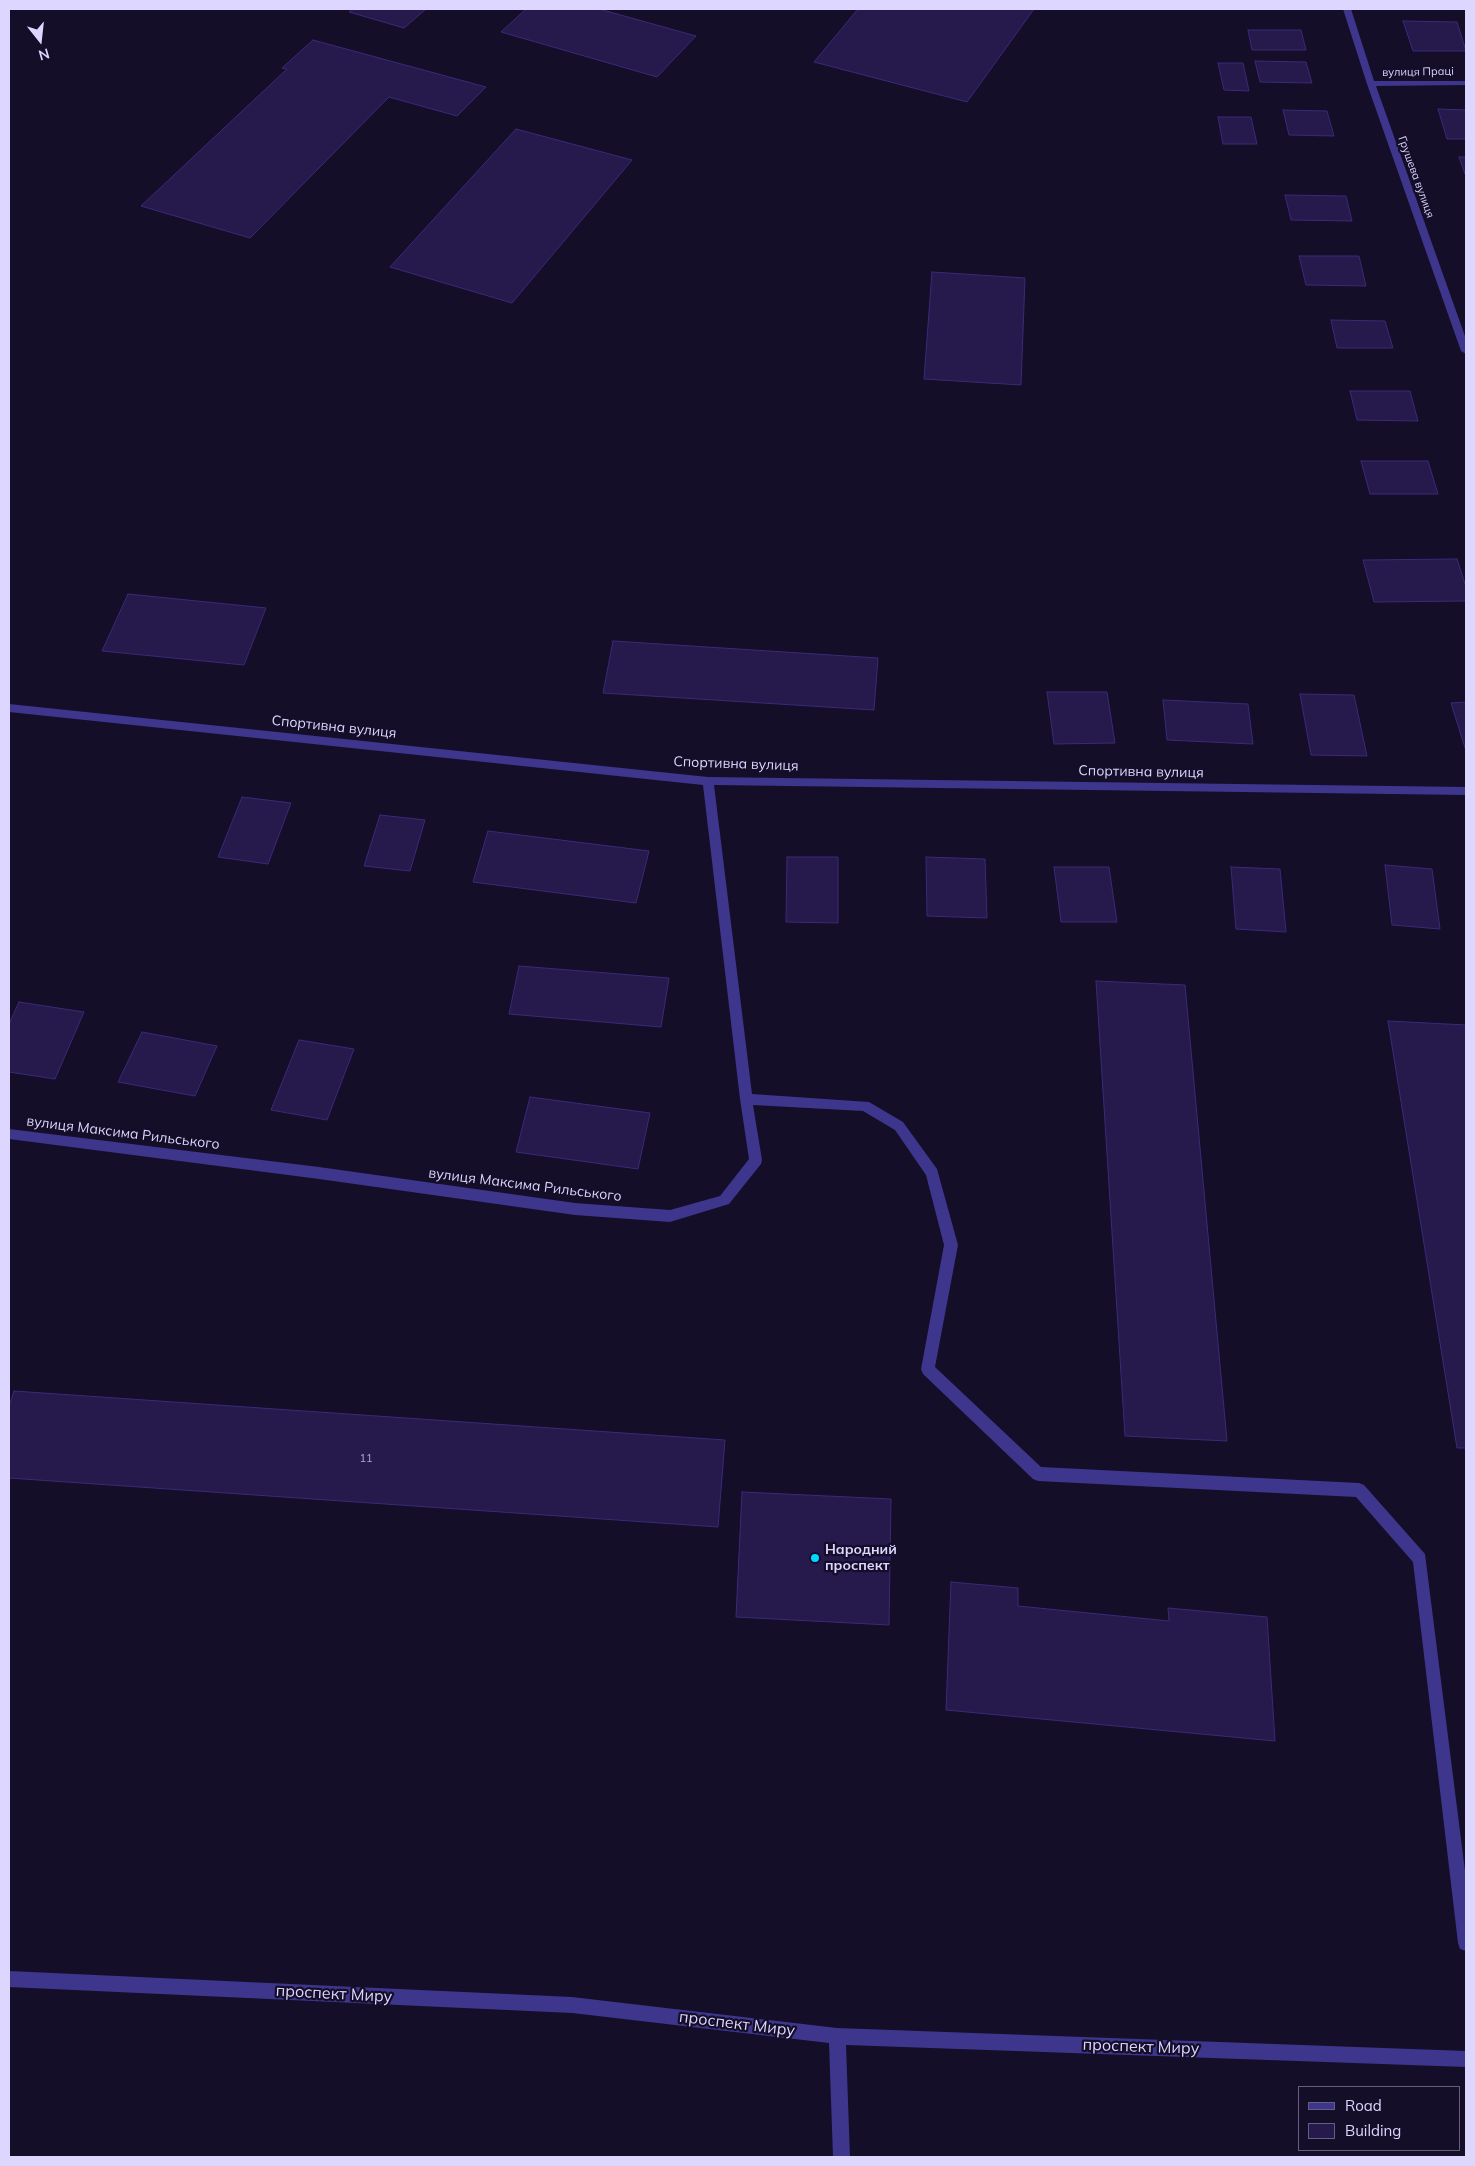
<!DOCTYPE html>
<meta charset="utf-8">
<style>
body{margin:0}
#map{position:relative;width:1475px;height:2166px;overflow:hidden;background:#140e29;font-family:Mulish,sans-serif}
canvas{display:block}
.frame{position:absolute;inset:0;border:10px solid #ddd6ff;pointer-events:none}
.legend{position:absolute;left:1298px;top:2086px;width:162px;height:65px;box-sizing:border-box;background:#140e29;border:1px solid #645e7f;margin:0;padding:6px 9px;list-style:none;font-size:15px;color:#ddd6ff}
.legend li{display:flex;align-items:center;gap:10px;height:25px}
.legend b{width:25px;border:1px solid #645e7f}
.north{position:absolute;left:15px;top:15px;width:50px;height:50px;-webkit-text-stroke:4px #140e29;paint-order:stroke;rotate:164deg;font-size:14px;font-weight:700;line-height:20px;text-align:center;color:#ddd6ff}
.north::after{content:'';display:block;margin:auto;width:18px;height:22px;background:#ddd6ff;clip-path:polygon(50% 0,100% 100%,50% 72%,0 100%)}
</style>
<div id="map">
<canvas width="1475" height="2166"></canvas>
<div class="frame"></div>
<ul class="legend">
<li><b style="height:6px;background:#3d368c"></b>Road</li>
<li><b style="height:14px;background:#26194c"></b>Building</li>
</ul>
<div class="north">N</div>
</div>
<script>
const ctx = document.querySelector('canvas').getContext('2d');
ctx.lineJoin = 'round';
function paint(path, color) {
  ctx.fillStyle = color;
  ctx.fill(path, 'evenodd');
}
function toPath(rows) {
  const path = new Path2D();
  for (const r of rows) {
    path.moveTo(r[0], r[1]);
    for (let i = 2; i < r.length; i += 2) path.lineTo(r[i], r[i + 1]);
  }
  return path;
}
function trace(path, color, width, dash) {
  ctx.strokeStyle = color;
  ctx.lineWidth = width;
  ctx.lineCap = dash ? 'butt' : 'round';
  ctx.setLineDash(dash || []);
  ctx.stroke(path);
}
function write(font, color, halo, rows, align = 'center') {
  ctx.font = font + ' Mulish,sans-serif';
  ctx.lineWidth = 4.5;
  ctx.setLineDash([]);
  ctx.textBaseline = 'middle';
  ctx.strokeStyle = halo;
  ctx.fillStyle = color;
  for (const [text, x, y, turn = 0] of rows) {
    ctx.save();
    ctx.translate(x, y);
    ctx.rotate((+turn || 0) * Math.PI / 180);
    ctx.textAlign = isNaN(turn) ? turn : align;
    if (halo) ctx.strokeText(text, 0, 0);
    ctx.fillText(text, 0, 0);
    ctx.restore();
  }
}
const building = toPath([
 [353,9,426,9,404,28,349,12,353,9],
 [526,9,599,9,696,36,657,77,501,32,526,9],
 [858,9,1034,9,967,102,814,62,858,9],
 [1403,21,1457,22,1466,51,1413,51,1403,21],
 [1248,30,1301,30,1306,50,1252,50,1248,30],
 [313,40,486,87,457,116,389,97,250,238,141,206,287,69,282,68,313,40],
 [1255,61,1306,62,1312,83,1260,82,1255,61],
 [1218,63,1243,63,1249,91,1224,90,1218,63],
 [1438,109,1466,110,1466,139,1447,139,1438,109],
 [1283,110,1327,111,1334,136,1289,135,1283,110],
 [1218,117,1251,117,1257,144,1223,144,1218,117],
 [516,129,632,160,512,303,390,267,516,129],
 [1459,157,1466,157,1466,174,1465,174,1459,157],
 [1285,195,1346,196,1352,221,1291,220,1285,195],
 [1299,256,1359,256,1366,286,1306,285,1299,256],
 [932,272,1025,278,1021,385,924,379,932,272],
 [1331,320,1385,321,1393,348,1337,348,1331,320],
 [1350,391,1410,391,1418,421,1357,420,1350,391],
 [1361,461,1428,461,1438,494,1370,494,1361,461],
 [1457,559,1466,587,1466,601,1374,602,1363,560,1457,559],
 [128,594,266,608,244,665,102,651,128,594],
 [613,641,878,658,874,710,603,693,613,641],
 [1047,692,1107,692,1115,743,1054,744,1047,692],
 [1300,694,1354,695,1367,756,1311,755,1300,694],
 [1163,700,1248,704,1253,744,1167,740,1163,700],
 [1466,702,1466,751,1451,703,1466,702],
 [242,797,291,803,268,864,218,857,242,797],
 [380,815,425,820,410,871,364,866,380,815],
 [488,831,649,851,636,903,473,882,488,831],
 [787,857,838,857,838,923,786,922,787,857],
 [926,857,985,859,987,918,927,916,926,857],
 [1385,865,1432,869,1440,929,1392,925,1385,865],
 [1054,867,1109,867,1117,922,1061,922,1054,867],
 [1231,867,1280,869,1286,932,1236,929,1231,867],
 [519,966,669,978,661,1027,509,1014,519,966],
 [1096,981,1185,985,1227,1441,1125,1436,1096,981],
 [19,1002,84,1012,55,1079,9,1072,9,1024,19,1002],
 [1388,1021,1466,1025,1466,1448,1457,1448,1388,1021],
 [142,1032,217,1046,195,1096,118,1082,142,1032],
 [299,1040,354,1049,327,1120,271,1110,299,1040],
 [530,1097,650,1113,638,1169,516,1152,530,1097],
 [14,1391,725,1440,718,1527,9,1478,9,1407,14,1391],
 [742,1492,891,1499,889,1625,736,1617,742,1492],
 [951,1582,1018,1588,1018,1606,1169,1621,1168,1608,1267,1617,1275,1741,946,1710,951,1582]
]);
paint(building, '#26194c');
trace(building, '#3d2979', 1);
paint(toPath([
 [1343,9,1351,9,1374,81,1466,81,1466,85,1376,86,1466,339,1466,354,1461,351,1367,84,1343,9],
 [9,704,708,777,1466,787,1466,795,714,785,752,1094,869,1102,903,1122,937,1169,958,1245,935,1367,1041,1467,1359,1483,1364,1485,1425,1554,1466,1879,1466,1951,1460,1949,1458,1943,1413,1562,1356,1497,1038,1481,1033,1479,923,1374,921,1369,944,1245,926,1175,895,1130,863,1111,753,1105,762,1160,761,1164,729,1204,670,1222,575,1215,319,1179,9,1139,9,1129,319,1167,575,1203,670,1210,720,1196,749,1159,740,1099,703,785,9,712,9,704],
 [9,1971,572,1997,837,2028,1466,2051,1466,2067,846,2045,850,2157,833,2157,829,2043,572,2013,9,1987,9,1971]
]), '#3d368c');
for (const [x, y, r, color] of [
 [815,1558,5,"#02d8ff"]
]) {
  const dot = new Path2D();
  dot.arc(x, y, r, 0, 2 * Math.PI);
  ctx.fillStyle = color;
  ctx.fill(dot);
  trace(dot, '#140e29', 2);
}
write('11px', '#ddd6ff', '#140e29', [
 ["вулиця Праці",1418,72,-1],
 ["Грушева вулиця",1416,177,70]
]);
write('11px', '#afa7d2', null, [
 ["11",366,1459]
]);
write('14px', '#ddd6ff', '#140e29', [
 ["Спортивна вулиця",334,727,6],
 ["Спортивна вулиця",736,764,2],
 ["Спортивна вулиця",1141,772,1],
 ["вулиця Максима Рильського",123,1133,7],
 ["вулиця Максима Рильського",525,1185,7]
]);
write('bold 14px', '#ddd6ff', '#140e29', [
 ["Народний",825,1550],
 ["проспект",825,1566]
], 'left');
write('16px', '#ddd6ff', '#140e29', [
 ["проспект Миру",334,1994,3],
 ["проспект Миру",737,2024,7],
 ["проспект Миру",1141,2047,2]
]);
</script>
